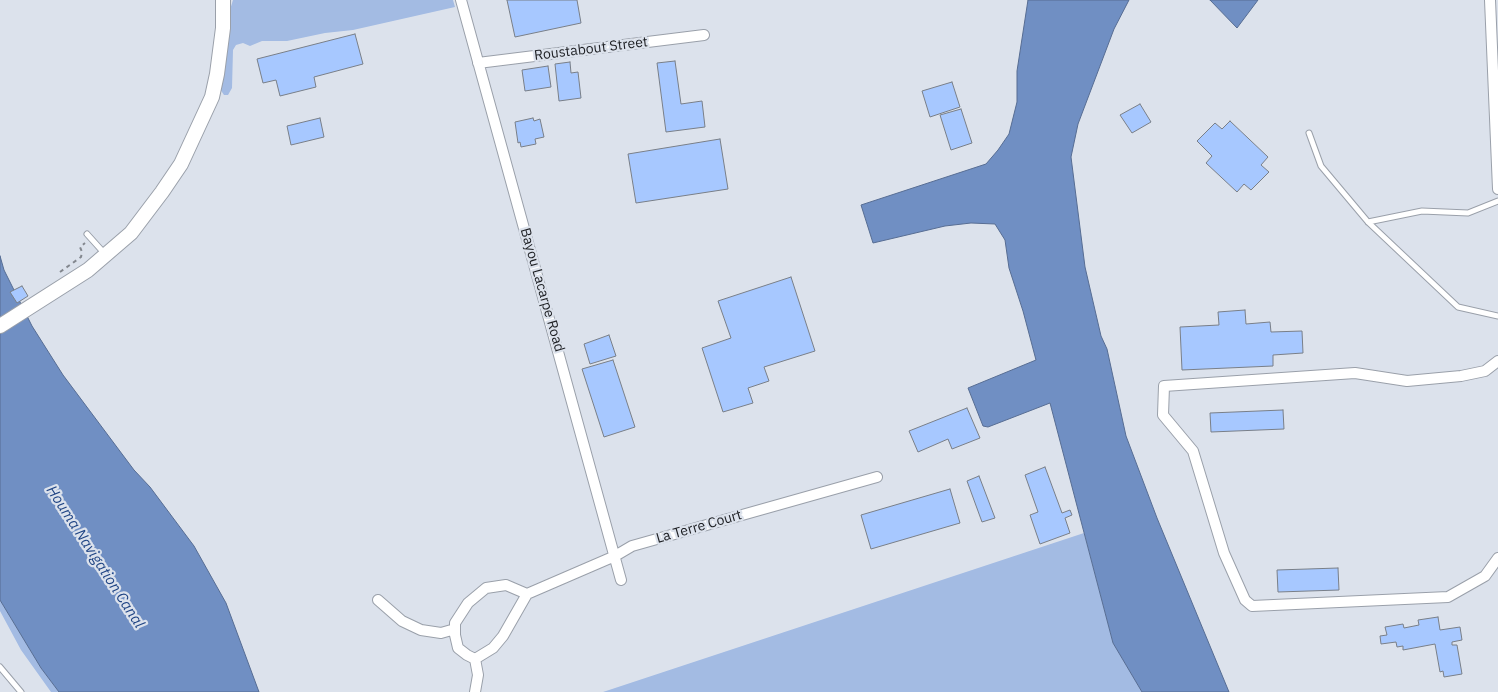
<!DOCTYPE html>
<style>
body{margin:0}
canvas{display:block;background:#dce2ec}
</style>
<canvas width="1498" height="692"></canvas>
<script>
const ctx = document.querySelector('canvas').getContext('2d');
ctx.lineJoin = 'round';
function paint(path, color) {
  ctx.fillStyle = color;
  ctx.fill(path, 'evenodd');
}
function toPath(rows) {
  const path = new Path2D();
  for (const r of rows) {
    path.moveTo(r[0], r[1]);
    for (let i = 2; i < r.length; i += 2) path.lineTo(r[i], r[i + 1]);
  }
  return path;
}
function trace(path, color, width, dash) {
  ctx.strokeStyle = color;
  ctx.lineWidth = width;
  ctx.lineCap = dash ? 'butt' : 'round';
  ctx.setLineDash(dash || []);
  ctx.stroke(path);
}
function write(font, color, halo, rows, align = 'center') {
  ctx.font = font + ' "IBM Plex Sans",sans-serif';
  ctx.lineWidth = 4.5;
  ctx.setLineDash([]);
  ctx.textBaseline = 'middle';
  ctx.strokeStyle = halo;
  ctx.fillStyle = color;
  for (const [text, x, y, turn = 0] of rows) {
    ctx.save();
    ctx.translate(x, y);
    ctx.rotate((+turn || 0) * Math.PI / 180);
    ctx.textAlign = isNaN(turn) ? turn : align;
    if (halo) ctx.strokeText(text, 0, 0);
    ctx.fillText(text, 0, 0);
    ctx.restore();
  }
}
paint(toPath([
 [233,0,453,0,455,7,353,30,325,33,287,41,262,41,250,46,243,43,236,45,233,50,232,88,228,95,224,95,220,89,229,13],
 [1084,533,1113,643,1142,692,603,692],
 [0,600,41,668,59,692,51,692,21,650,0,611]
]), '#a3bbe3');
const water = toPath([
 [1028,0,1129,0,1114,29,1078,124,1071,157,1085,267,1101,336,1107,349,1126,436,1157,518,1229,692,1142,692,1113,643,1050,403,988,427,983,426,968,388,1036,360,1023,311,1009,268,1005,240,995,224,971,223,945,226,873,243,861,205,986,164,998,150,1009,134,1017,102,1017,71,1028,0],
 [1210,0,1258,0,1237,28,1210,0],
 [0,256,4,270,32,326,63,375,134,470,150,487,194,546,226,603,259,692,59,692,41,668,0,600,0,256]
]);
paint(water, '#708fc3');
trace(water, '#576d93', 1);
const building = toPath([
 [507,0,577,0,581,23,515,37,507,0],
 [355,34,363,64,314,77,316,87,280,96,276,80,263,83,257,59,355,34],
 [675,61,681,104,702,101,705,127,666,132,657,63,675,61],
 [570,62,571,73,578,72,581,98,559,101,555,64,570,62],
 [548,66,551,87,525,91,522,70,548,66],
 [952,82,960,107,930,117,922,91,952,82],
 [1140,104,1151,122,1132,133,1120,115,1140,104],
 [961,109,972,143,951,150,940,115,961,109],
 [320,118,324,137,291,145,287,126,320,118],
 [533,118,534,121,540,119,544,137,535,139,536,144,521,147,520,142,518,143,515,122,533,118],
 [1230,121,1268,157,1261,165,1269,172,1251,190,1244,184,1237,192,1206,163,1212,156,1197,141,1215,123,1222,129,1230,121],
 [720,139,728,189,636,203,628,154,720,139],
 [791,277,815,351,764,367,769,381,748,388,753,403,723,412,702,348,731,338,718,301,791,277],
 [22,286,28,296,17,303,10,292,22,286],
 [1245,310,1246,324,1270,322,1271,332,1302,331,1303,353,1273,355,1273,366,1182,370,1180,327,1219,325,1218,312,1245,310],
 [609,335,616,356,590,364,584,344,609,335],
 [613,360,635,427,604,437,582,369,613,360],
 [967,408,980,438,952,449,948,439,918,452,909,431,967,408],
 [1283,410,1284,429,1211,432,1210,413,1283,410],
 [1045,467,1062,513,1070,510,1072,515,1065,518,1070,533,1040,544,1030,515,1038,512,1025,475,1045,467],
 [979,476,995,518,982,522,967,481,979,476],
 [950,489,960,523,871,549,861,515,950,489],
 [1338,568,1339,590,1278,592,1277,570,1338,568],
 [1438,617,1440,630,1460,627,1462,640,1452,642,1452,645,1457,645,1462,674,1444,677,1443,671,1440,672,1435,644,1403,650,1403,646,1397,647,1396,642,1381,644,1380,636,1387,635,1385,627,1403,624,1404,628,1419,625,1418,620,1438,617]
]);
paint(building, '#a7c8ff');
trace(building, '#797f88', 1);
const service = toPath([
 [1309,133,1321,166,1368,222,1458,307,1498,316],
 [1368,222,1422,211,1468,213,1498,201],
 [87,234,105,254],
 [0,667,21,692]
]);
const minor = toPath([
 [461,0,621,580],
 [1490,0,1498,189],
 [478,63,704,35],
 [1498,361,1485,371,1461,376,1407,381,1355,373,1164,386,1163,415,1193,451,1224,553,1245,600,1252,606,1448,597,1485,576,1498,558],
 [506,585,527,594,503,636,493,648,475,659,467,655,458,648,455,635,455,623,468,603,486,588,506,585],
 [527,594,615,556,632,546,877,477],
 [378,600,402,621,421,630,441,633,455,629],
 [475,692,478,675,475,659]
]);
const secondary = toPath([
 [0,326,88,270,131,233,162,192,181,164,212,97,217,74,223,28,223,0]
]);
trace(service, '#9aa0aa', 7);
trace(minor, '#9aa0aa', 12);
trace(secondary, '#9aa0aa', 16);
trace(toPath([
 [60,272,81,257,82,252,80,247,85,243]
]), '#83878e', 2, [4, 4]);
trace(service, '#fff', 5);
trace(minor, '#fff', 10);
trace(secondary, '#fff', 14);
write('14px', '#1c1e22', '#dce2ec', [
 ["Roustabout Street",591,49,-7],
 ["Bayou Lacarpe Road",542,290,74],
 ["La Terre Court",699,527,-16]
]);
write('italic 15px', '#1f4484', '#dce2ec', [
 ["Houma Navigation Canal",95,557,57]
]);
</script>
